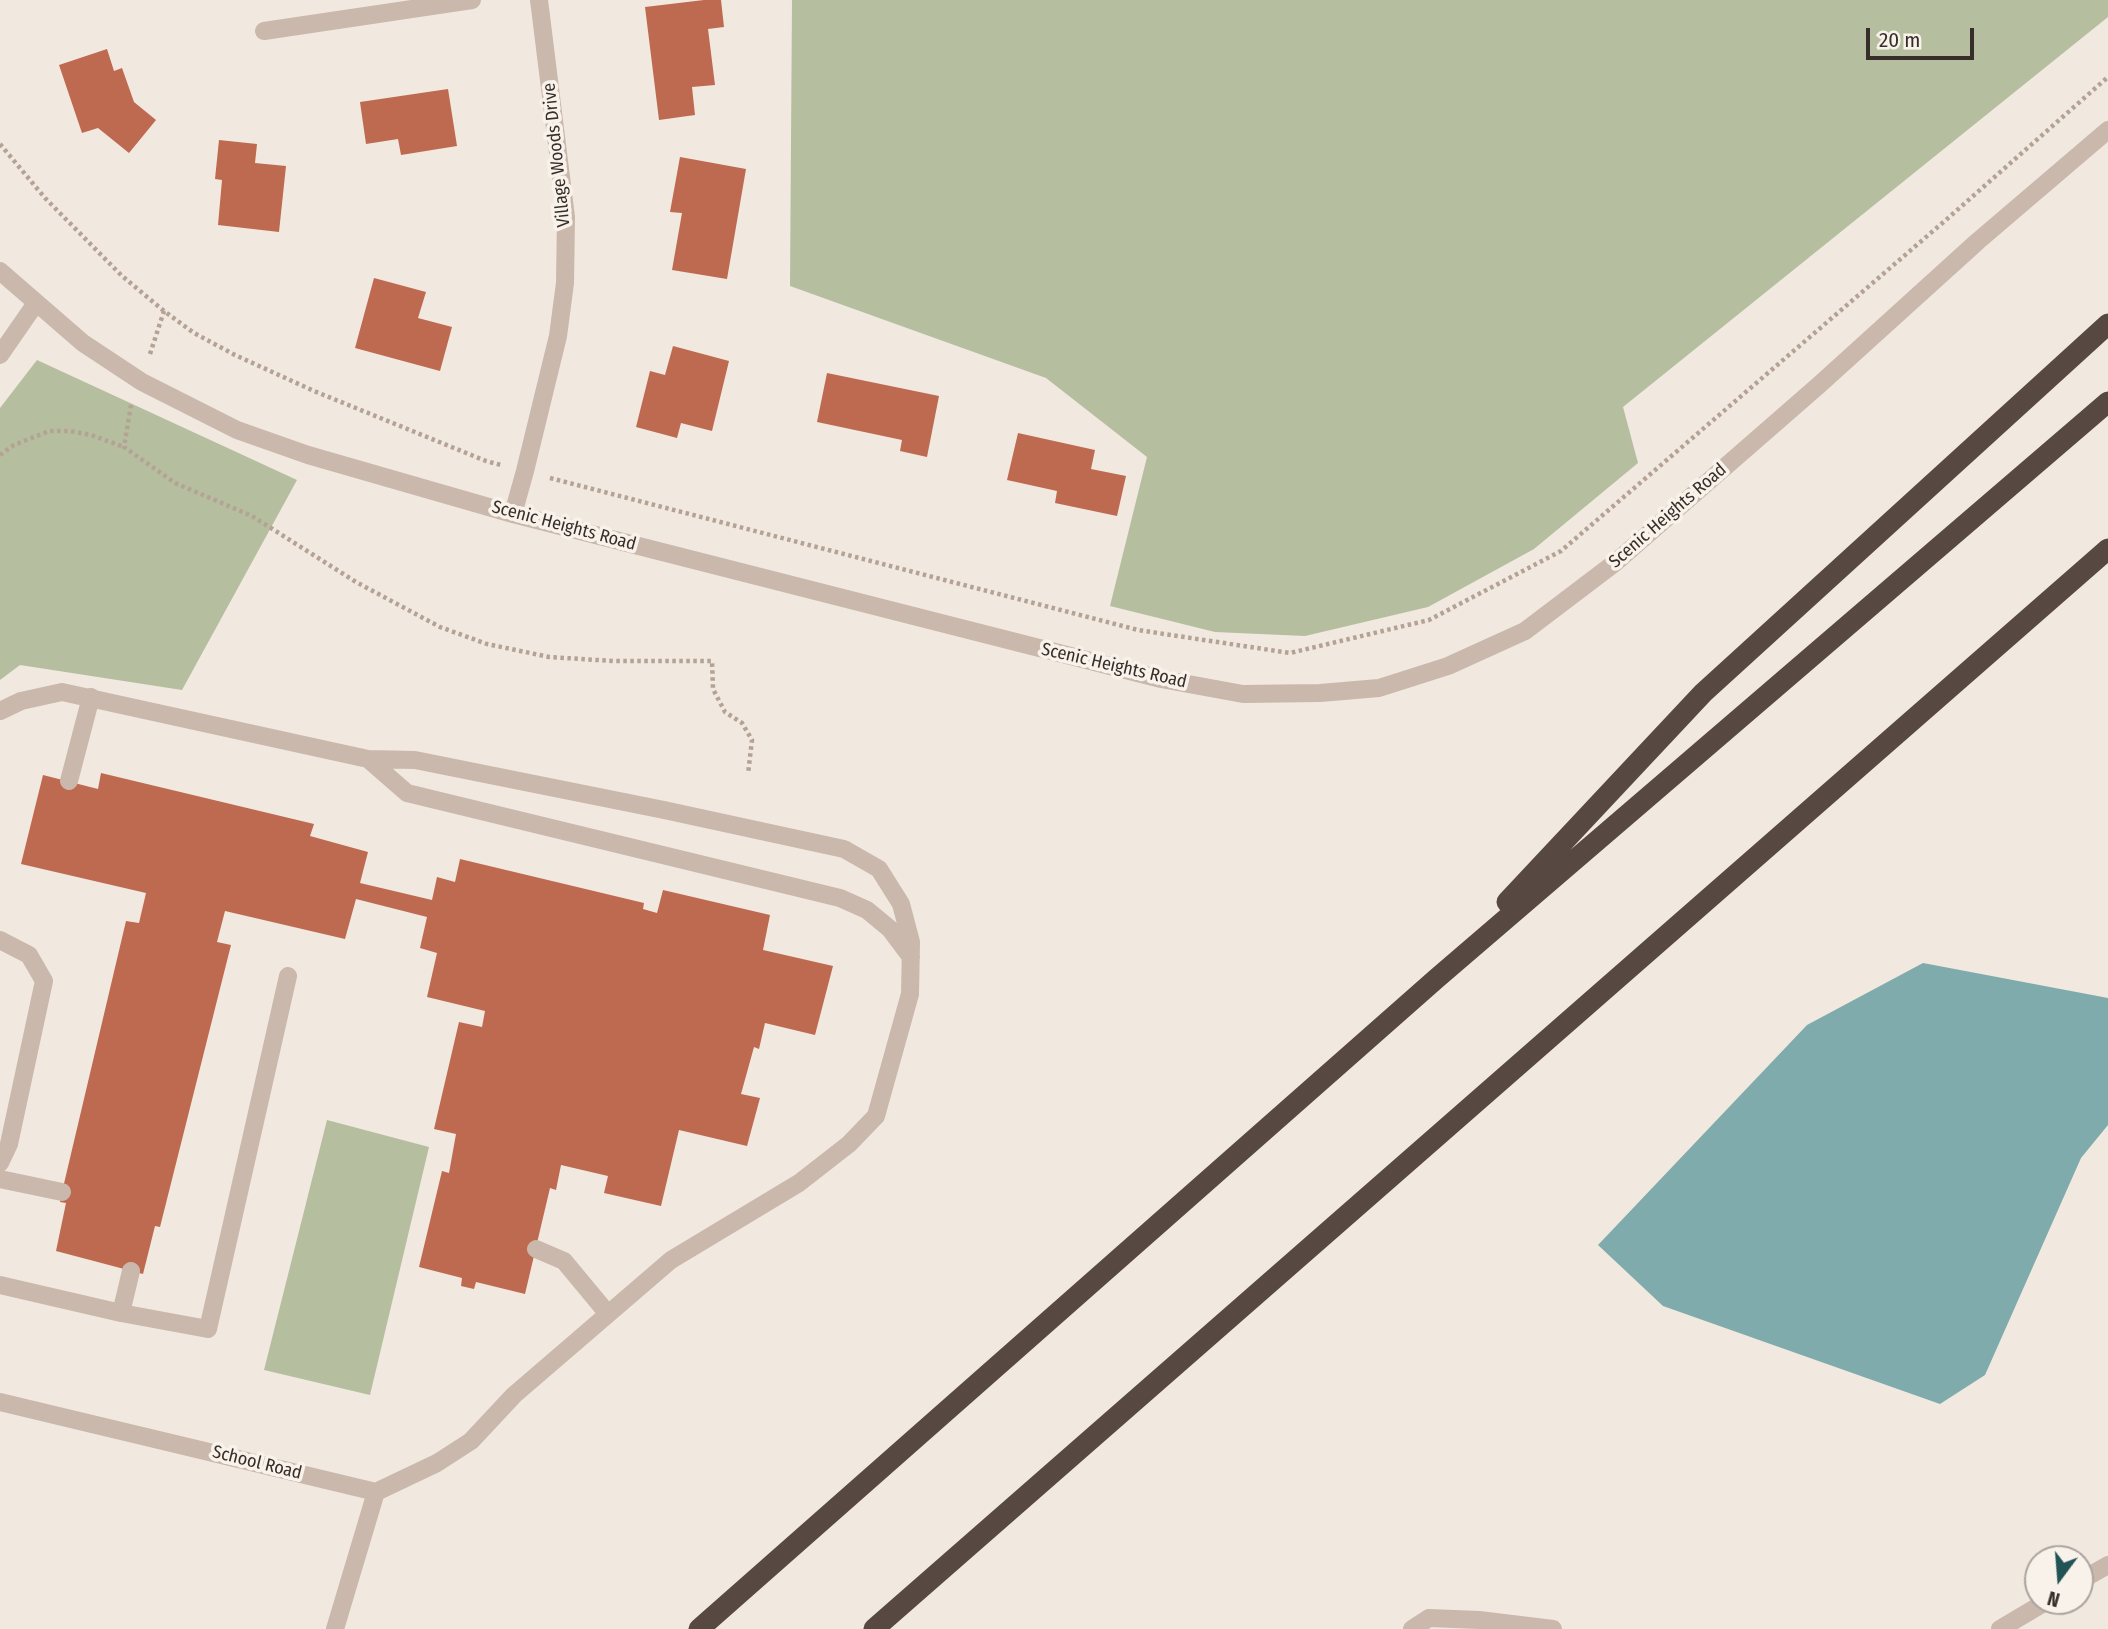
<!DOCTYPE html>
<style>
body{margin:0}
#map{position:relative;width:2108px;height:1629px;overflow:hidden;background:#f1e8df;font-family:"Fira Sans Condensed",sans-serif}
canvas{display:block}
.north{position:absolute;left:2024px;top:1545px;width:70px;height:70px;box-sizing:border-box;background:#f9f2eb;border:2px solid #aba49e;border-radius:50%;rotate:196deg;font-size:19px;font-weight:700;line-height:28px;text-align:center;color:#372e2a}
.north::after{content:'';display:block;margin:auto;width:24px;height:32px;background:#225356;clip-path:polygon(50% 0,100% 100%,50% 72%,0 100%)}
.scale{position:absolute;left:1866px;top:28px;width:108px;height:32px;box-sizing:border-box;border:4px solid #372e2a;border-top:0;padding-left:9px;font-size:21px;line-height:24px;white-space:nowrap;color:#372e2a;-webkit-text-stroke:5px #f9f2eb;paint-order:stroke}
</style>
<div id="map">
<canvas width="2108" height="1629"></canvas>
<div class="north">N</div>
<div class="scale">20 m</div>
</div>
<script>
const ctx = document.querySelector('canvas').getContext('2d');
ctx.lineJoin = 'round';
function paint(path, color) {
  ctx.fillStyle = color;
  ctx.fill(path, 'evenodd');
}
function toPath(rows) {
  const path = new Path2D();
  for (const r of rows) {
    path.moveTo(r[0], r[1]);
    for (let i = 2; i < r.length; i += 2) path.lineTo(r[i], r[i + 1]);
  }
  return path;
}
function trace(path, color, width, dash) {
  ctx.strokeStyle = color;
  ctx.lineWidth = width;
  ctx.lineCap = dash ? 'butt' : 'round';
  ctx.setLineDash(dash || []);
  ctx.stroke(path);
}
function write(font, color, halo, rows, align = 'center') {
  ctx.font = font + ' "Fira Sans Condensed",sans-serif';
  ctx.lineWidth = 7;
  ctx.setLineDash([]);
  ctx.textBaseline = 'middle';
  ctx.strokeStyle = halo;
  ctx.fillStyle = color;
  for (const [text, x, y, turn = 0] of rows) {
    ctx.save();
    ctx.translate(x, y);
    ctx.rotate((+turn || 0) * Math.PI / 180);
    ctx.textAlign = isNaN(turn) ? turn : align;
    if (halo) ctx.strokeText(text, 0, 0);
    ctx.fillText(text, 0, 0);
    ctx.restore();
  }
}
paint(toPath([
 [792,0,2108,0,2108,17,1623,407,1638,463,1534,549,1428,607,1305,636,1215,632,1110,606,1147,457,1046,378,790,286],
 [37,360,297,480,182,690,20,665,0,680,0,408],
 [327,1120,429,1147,370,1395,264,1370]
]), '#b5bf9f');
paint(toPath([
 [1923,963,2108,998,2108,1125,2081,1158,1985,1375,1940,1404,1663,1306,1598,1245,1807,1025]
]), '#7fabac');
paint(toPath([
 [704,0,721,0,724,27,708,29,715,85,692,87,695,115,659,120,645,7],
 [107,49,114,71,122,68,134,102,156,120,129,153,98,128,82,133,59,65],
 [448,89,457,146,401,155,398,139,366,144,360,102],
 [219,140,257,144,255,163,286,166,279,232,218,225,222,180,215,179],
 [680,157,746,169,727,279,672,270,682,213,670,212],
 [374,278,426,292,418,318,452,327,440,371,355,348],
 [673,346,729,361,712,431,681,423,677,438,636,427,650,371,665,375],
 [827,373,939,396,927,457,900,451,902,440,817,422],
 [1018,433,1095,450,1091,469,1126,476,1117,516,1055,503,1057,491,1007,480],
 [101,773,314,824,310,836,368,852,360,883,432,900,437,877,455,882,460,859,644,903,643,909,657,913,663,890,770,915,763,950,833,966,815,1035,765,1023,759,1049,754,1047,741,1094,760,1098,747,1146,679,1130,661,1206,604,1193,608,1176,561,1165,556,1190,550,1188,525,1294,476,1282,474,1289,461,1286,462,1278,419,1267,442,1171,449,1173,456,1134,434,1129,459,1022,482,1027,485,1011,427,997,437,953,420,948,427,917,356,899,345,939,225,911,217,942,231,945,160,1227,155,1226,143,1274,56,1251,66,1203,60,1202,62,1192,126,921,139,923,146,893,21,864,43,775,98,789]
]), '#be6a50');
trace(toPath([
 [0,144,45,198,122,276,164,311,194,333,235,355,314,391,486,461,501,465],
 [150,354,164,311],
 [131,405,124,447,175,483,252,516,356,582,440,627,487,644,549,657,613,661,712,661,713,689,725,712,742,723,752,740,748,774],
 [0,455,14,445,49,431,70,431,91,435,124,447],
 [550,478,1138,630,1290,653,1429,620,1561,551,1947,219,2108,77]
]), '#b4a295', 4.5, [3.5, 3.5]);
trace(toPath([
 [264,31,472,0],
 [0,271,83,343,142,382,237,430,308,455,513,514,1161,679,1243,694,1320,693,1379,688,1448,666,1525,631,1616,562,1819,385,1978,241,2108,130],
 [0,355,36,303],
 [513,514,525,471,558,336,565,283,566,217,539,0],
 [0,711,21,701,62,692,368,759,415,760,664,810,844,849,879,869,901,904,911,942,910,994,876,1116,849,1144,799,1183,671,1260,514,1395,471,1441,437,1463,376,1492],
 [368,759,407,793,840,898,867,910,890,929,911,957],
 [69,781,91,697],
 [0,940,29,955,44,981,9,1144,0,1163],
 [0,1179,62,1192],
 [536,1249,564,1261,608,1314],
 [0,1285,121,1313,208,1329,288,976],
 [121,1313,131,1271],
 [0,1402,376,1492,335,1629],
 [2080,1581,2108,1565],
 [1412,1629,1429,1618,1479,1620,1553,1629],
 [2000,1629,2047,1601]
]), '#c9b8ab', 18);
trace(toPath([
 [1507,902,1703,693,2108,324],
 [699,1629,1436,979,2108,402],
 [874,1629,2108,549]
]), '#574842', 21);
write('18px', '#372e2a', '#f9f2eb', [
 ["Village Woods Drive",557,155,-96],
 ["Scenic Heights Road",1668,516,-41],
 ["Scenic Heights Road",564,526,15],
 ["Scenic Heights Road",1114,666,13],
 ["School Road",257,1463,14]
]);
</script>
